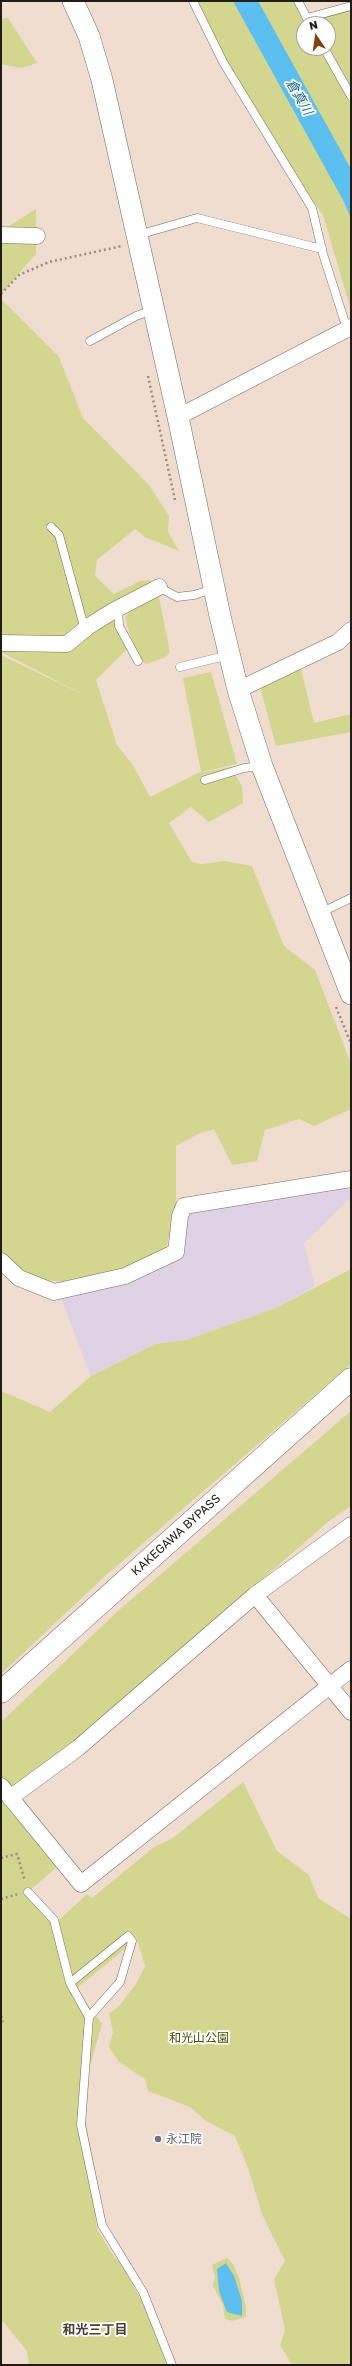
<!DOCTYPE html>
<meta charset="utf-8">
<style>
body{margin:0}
#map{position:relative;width:352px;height:2366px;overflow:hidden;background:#efded0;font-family:"Golos Text",sans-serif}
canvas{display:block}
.frame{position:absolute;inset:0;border:2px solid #221c17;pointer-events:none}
.north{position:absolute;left:296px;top:16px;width:40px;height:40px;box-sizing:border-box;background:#fff;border:1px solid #a7a4a2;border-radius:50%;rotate:347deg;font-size:11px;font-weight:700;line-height:16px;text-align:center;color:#221c17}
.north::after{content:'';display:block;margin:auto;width:14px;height:18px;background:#834013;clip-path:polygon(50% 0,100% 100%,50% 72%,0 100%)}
</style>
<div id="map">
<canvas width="352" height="2366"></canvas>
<div class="frame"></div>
<div class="north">N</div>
</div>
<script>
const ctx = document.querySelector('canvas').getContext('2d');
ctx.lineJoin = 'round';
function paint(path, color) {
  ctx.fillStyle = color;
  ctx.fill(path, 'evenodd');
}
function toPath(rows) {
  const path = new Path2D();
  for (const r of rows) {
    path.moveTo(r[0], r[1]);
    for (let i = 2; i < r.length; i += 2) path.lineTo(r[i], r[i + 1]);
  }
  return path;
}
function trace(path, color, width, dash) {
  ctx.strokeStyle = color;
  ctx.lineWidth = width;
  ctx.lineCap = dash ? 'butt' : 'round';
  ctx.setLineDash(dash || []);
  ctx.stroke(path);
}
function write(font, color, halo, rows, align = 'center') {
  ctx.font = font + ' "Golos Text","Noto Sans JP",sans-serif';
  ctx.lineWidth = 3.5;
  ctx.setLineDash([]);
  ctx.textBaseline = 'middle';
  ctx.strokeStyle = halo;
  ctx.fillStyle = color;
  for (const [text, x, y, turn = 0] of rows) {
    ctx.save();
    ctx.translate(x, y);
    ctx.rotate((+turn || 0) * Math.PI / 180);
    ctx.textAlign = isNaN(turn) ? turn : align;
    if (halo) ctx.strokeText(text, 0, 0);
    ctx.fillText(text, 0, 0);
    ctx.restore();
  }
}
paint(toPath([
 [351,1181,351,1198,304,1243,315,1286,276,1308,186,1340,155,1344,91,1376,58,1291,176,1256,184,1206]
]), '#e0d2e5');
paint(toPath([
 [192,1,293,1,306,24,304,24,304,48,320,48,351,100,351,310,323,215,270,138],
 [351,6,351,92,328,44,328,24,318,24,314,16],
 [8,18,37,63,21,68,1,64,1,19],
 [36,209,36,254,1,294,1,231],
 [1,299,59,357,83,418,149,485,169,516,168,532,179,551,145,537,135,529,97,560,95,576,114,594,140,581,149,580,159,587,120,612,128,648,96,680,117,745,133,765,150,797,198,773,231,767,242,786,243,803,209,822,191,807,169,823,192,862,202,864,225,861,252,866,284,946,315,970,351,1064,351,1109,314,1126,299,1119,265,1130,257,1161,232,1165,214,1129,198,1134,176,1146,176,1205,164,1258,91,1284,19,1278,1,1261,1,655,86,696,1,652],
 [158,593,170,652,166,657,146,664,135,655,125,616],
 [301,669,314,723,351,714,351,732,276,746,260,687],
 [211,672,237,764,201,772,183,678],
 [351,1269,351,1364,105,1576,1,1674,1,1391,50,1412,91,1376,155,1344,186,1340,276,1308],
 [351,1411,351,1506,329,1521,21,1790,2,1801,58,1866,28,1892,59,1920,87,1894,92,1898,154,1847,173,1838,243,1782,277,1851,309,1875,318,1898,351,1919,351,2365,292,2365,280,2345,285,2330,274,2279,285,2261,262,2214,248,2168,235,2136,206,2121,190,2107,148,2091,145,2079,119,2062,109,2047,113,2032,109,2014,119,2006,136,1984,145,1966,136,1937,120,1953,76,1989,102,2024,81,2097,99,2192,95,2213,97,2229,114,2257,121,2263,176,2365,29,2365,27,2351,1,2319,1,1722,118,1611],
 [227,2258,233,2264,239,2278,246,2307,246,2317,233,2321,225,2319,223,2305,213,2286,215,2277,212,2265]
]), '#d2d68f');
paint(toPath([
 [233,1,258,1,351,169,351,218,343,200],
 [226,2263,234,2276,242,2301,242,2316,227,2312,219,2291,217,2269]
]), '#5dbef0');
const service = toPath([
 [193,1,223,62,312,208,323,254,347,329],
 [298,1,310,24],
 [307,18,351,6],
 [324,48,351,96],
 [138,235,197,218,322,249],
 [90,341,136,316,153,310],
 [51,527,59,535,85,630],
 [157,586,177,597,194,595,213,589],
 [118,609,119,626,138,661],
 [180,667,229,655],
 [205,780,244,768,261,766],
 [320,913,351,898],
 [28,1892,54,1920,70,1983],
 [89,2017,120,1982,132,1941,128,1936,70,1983,89,2017,81,2125,102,2225,143,2292,172,2365]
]);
const minor = toPath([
 [1,235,37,236],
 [178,417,351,327],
 [1,643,67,644,89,626,113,611,159,587],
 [238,690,338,642,351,630],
 [1,1261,19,1278,54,1292,125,1276,176,1252,180,1216,184,1206,351,1179],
 [255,1595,351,1712],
 [1,1786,81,1884,351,1669],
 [10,1798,78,1748,255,1595,351,1525]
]);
const tertiary = toPath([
 [73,1,89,36,102,80,178,417,220,616,238,690,262,766,351,994]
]);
const trunk = toPath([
 [1,1692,351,1379]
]);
trace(service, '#78695d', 9);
trace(minor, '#78695d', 17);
trace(tertiary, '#78695d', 22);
trace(trunk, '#78695d', 23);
trace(toPath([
 [1,294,19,275,49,262,122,246],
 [148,376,175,500],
 [336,1007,351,1044],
 [1,1858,17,1854,25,1881],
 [1,1899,18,1894],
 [1,2016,3,2022]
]), '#998c82', 2.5, [2, 3]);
trace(service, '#fff', 8);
trace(minor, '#fff', 16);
trace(tertiary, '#fff', 21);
trace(trunk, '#fff', 22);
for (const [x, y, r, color] of [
 [158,2139,4,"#6b7280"]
]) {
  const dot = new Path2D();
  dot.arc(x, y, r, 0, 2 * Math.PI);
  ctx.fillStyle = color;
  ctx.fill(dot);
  trace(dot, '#fff', 1.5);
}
write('12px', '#221c17', '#fff', [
 ["KAKEGAWA BYPASS",176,1535,-42]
]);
write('12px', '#4d4e05', '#fff', [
 ["和光山公園",199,2038]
]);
write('12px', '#5b616d', '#fff', [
 ["永江院",166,2139]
], 'left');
write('italic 13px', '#0f5c7d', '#fff', [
 ["倉真川",299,97,60]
]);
write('bold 13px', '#4c3e33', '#fff', [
 ["和光三丁目",95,2330]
]);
</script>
